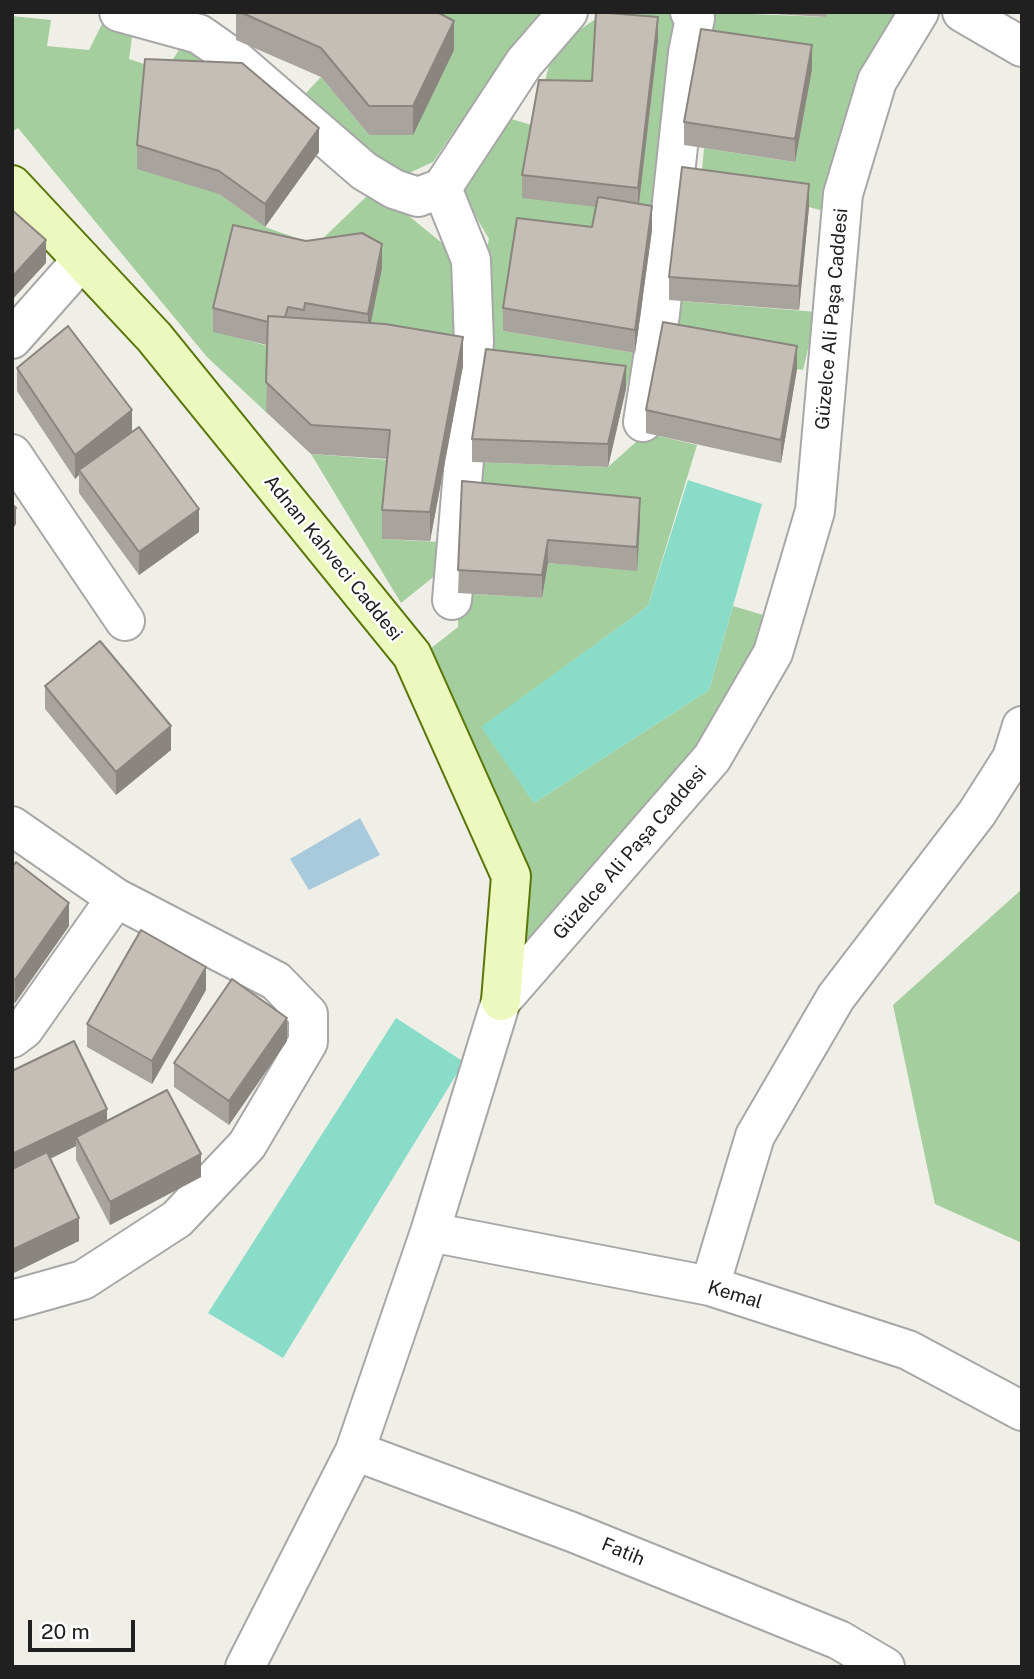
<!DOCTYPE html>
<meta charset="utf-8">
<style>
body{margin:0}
#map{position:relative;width:1034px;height:1679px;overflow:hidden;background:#f0efe7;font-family:"Public Sans",sans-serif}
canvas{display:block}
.frame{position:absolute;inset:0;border:14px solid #202020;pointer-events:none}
.scale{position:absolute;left:28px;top:1620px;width:107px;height:32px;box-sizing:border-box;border:4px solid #202020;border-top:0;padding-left:9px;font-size:21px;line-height:24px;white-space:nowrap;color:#202020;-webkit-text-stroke:5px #fff;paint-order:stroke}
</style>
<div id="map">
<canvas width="1034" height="1679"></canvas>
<div class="frame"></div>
<div class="scale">20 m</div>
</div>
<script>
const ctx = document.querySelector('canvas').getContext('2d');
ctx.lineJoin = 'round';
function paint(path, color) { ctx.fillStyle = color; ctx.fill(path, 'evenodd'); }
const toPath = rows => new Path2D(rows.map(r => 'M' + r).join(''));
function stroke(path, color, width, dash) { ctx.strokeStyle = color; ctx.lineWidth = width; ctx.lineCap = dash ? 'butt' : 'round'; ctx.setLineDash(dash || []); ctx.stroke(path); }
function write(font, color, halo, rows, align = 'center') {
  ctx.font = font + ' "Public Sans",sans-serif'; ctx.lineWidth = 5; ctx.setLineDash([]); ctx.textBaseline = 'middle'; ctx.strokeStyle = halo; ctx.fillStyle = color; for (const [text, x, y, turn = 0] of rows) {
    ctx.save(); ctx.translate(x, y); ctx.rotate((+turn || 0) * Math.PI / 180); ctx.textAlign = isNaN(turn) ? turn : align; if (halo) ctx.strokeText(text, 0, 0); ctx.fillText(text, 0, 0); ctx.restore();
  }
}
const forest = toPath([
 [378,12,552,12,511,49,433,162,394,180,305,94,321,77,369,135],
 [606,12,669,12,679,15,652,213,592,251,503,331,635,353,626,389,213,331,268,346,266,412,207,357,18,128,12,132,12,16,51,20,47,46,89,50,102,24,133,30,129,59,165,71,181,47,242,86,219,194,265,227,316,245,367,196,409,216,442,243,474,305,489,239,454,179,508,118,535,126,592,104,539,103,554,47],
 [704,12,825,17,827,12,899,12,831,213,809,207,700,192,704,148,795,162,701,52],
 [669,300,817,312,803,370,663,345],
 [646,433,697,445,648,606,482,727,534,803,709,690,733,606,773,618,725,713,532,950,517,947,430,649,458,627,458,593,542,598,548,563,636,570,462,504,472,462,608,467],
 [311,454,390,460,382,539,441,542,442,570,401,603],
 [1022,889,1022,1243,935,1204,893,1005]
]);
const pitch = toPath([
 [688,480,762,504,709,690,534,803,481,727,648,606],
 [396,1018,464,1062,283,1358,208,1313]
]);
const water = toPath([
 [360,818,380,855,309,890,290,859]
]);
const minor = toPath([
 [119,12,199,34,236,60,364,171,394,189,418,197,442,188,524,63,568,12],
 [962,12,1022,47],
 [442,188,471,260,474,343,452,600],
 [12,339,82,260],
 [643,422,660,314,688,53,695,18,690,12],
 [12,454,125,621],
 [12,826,116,898,276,981,308,1014,308,1042,247,1145,177,1219,83,1280,12,1300],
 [12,1038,24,1029,116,898],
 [430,1232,710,1286,908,1350,1022,1411],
 [710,1286,755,1136,836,997,977,813,1012,758,1022,726],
 [355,1451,572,1532,839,1640,885,1667],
 [245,1667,355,1451,430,1232,501,1001,712,758,773,653,815,511,843,194,877,81,919,12]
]);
const secondary = toPath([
 [12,185,154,337,412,655,511,876,501,1001]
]);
const wall = toPath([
 [236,12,437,12,454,50,413,135,369,135,321,77,236,40],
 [756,12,827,12,826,17,756,13],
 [658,40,639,204,652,230,635,353,503,331,503,308,592,227,596,207,522,198,522,175,592,81],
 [812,69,795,162,684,145,684,122],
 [137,145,319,152,265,227,219,194,137,169],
 [809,207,799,310,669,300,669,277],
 [382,268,370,323,463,366,430,541,382,539,382,510,387,459,311,454,266,412,267,345,213,332,213,308],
 [17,368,132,432,199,532,139,575,79,493,79,475,75,479,17,391],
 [797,369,781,463,646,433,646,410],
 [626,389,608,467,472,462,472,439],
 [462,481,640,521,637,571,548,563,542,598,458,593],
 [45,686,171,750,116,795,45,709],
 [12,867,69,926,15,1003,12,1001],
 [206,990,152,1084,87,1047,87,1024],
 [287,1041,229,1125,174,1087,174,1063],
 [12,1071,107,1121,201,1177,110,1225,76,1160,76,1146,50,1159,79,1241]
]);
const shadedWall = toPath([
 [658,17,658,40,638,211,638,188],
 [454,21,454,50,413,135,413,106],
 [812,45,812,69,795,162,795,139],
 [319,128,319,152,265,227,265,204],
 [809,184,809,207,799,310,799,286],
 [652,206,652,230,635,353,635,330],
 [46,240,46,263,12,300,12,277],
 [382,244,382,268,368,337,368,314],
 [463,337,463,366,430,541,430,512],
 [797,346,797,369,781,463,781,440],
 [626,366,626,389,608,467,608,444],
 [132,410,132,433,79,470,79,475,75,479,75,455],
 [640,498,640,521,637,571,637,547],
 [16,508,16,524,12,530,12,514],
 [199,509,199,532,139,575,139,552],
 [548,540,548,563,542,598,542,575],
 [171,726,171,750,116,795,116,772],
 [69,903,69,926,15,1003,15,980],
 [206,967,206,990,152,1084,152,1061],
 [287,1018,287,1041,229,1125,229,1101],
 [107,1109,107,1132,76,1137,76,1146,12,1177,12,1154],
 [201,1154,201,1177,110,1225,110,1202],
 [79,1218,79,1241,12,1274,12,1250]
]);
const building = toPath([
 [240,12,437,12,454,21,413,106,369,106,321,48,240,12],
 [596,12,658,17,638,188,522,175,539,80,592,81,596,12],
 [701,29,812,45,795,139,684,122,701,29],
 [145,59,242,63,319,128,265,204,219,171,137,145,145,59],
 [682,167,809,184,799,286,669,277,682,167],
 [598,197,652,206,635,330,503,308,517,218,592,227,598,197],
 [12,210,46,240,12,277,12,210],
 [233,225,306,241,362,233,382,244,368,314,305,303,304,310,288,307,285,317,268,316,268,322,213,308,233,225],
 [268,316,385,324,463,337,430,512,382,510,390,430,311,425,266,382,268,316],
 [663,322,797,346,781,440,646,410,663,322],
 [68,326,132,410,75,455,17,368,68,326],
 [486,349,626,366,608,444,472,439,486,349],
 [139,427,199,509,139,552,79,470,139,427],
 [462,481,640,498,637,547,548,540,542,575,458,570,462,481],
 [12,504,16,508,12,514,12,504],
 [100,641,171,726,116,772,45,686,100,641],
 [16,862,69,903,15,980,12,978,12,867,16,862],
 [141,930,206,967,152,1061,87,1024,141,930],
 [232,979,287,1018,229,1101,174,1063,232,979],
 [74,1041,107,1109,12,1154,12,1071,74,1041],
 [167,1090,201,1154,110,1202,76,1137,167,1090],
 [47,1152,79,1218,12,1250,12,1169,47,1152]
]);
const streetNames = [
 ["Güzelce Ali Paşa Caddesi",832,319,-85],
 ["Adnan Kahveci Caddesi",333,558,51],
 ["Güzelce Ali Paşa Caddesi",630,853,-49],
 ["Kemal",735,1295,17],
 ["Fatih",623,1552,22]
];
paint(forest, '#a4ce9d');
paint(pitch, '#88dcc8');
paint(water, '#a9c9dc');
stroke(minor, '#a7a7a7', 42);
stroke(secondary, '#597608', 42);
stroke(minor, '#fff', 38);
stroke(secondary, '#ecf8bd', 38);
paint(wall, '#a9a39d');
paint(shadedWall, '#8a857f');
paint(building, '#c5beb6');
stroke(building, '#8a857f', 2);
write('19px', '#202020', '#fff', streetNames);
</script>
